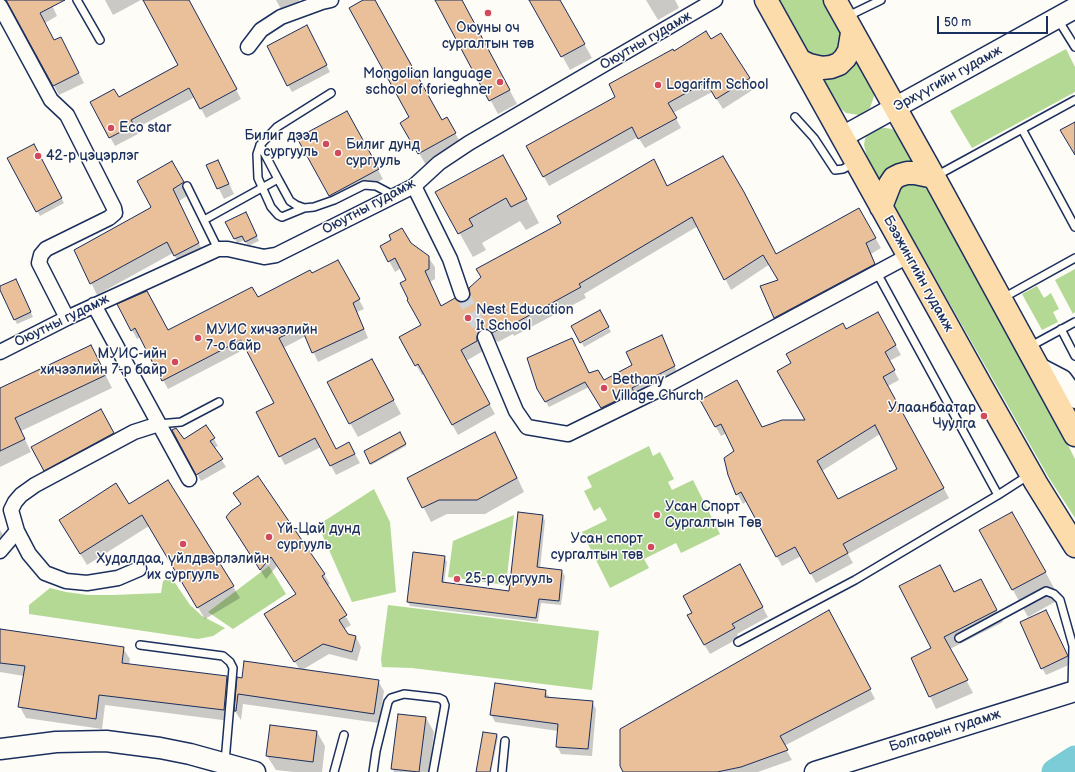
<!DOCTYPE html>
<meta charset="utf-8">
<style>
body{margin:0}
#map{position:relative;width:1075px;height:772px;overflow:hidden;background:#fdfcf7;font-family:"Balsamiq Sans",sans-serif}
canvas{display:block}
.scale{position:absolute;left:937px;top:16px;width:111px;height:18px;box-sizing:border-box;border:2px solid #1b2f5e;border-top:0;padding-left:5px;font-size:12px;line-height:14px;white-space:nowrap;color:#1b2f5e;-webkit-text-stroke:3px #fdfcf7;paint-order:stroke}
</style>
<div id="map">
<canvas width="1075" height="772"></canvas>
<div class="scale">50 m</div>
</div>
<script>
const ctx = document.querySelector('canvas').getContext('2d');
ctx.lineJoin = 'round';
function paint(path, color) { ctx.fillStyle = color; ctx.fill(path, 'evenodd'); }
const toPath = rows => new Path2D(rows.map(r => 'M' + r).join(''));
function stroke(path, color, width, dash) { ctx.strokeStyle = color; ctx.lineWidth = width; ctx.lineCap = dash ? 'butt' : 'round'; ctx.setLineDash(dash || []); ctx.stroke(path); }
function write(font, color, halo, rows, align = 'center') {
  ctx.font = font + ' "Balsamiq Sans",sans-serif'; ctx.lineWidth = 3; ctx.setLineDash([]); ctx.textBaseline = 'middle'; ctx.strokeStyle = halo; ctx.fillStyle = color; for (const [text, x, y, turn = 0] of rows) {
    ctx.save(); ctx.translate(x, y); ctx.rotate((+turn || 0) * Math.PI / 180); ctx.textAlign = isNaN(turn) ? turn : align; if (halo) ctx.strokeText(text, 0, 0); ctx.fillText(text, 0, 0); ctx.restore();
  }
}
const green = toPath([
 [779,0,824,0,844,35,836,62,809,54],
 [1066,49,1075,67,1075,92,972,148,950,111],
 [854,53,873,90,874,96,870,108,859,115,846,113,841,109,820,73],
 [879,127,892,129,897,132,918,170,883,188,867,157,864,145,865,139,868,133],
 [901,180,927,187,1050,409,1075,459,1075,518,1049,478,892,202],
 [1075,269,1075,312,1073,314,1055,280],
 [1037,286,1044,298,1051,293,1059,309,1053,312,1058,322,1042,330,1022,294],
 [649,446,653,456,660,452,674,479,668,482,672,490,693,480,720,534,681,553,676,543,644,559,649,568,610,588,582,532,607,520,600,507,594,511,584,491,592,487,587,477],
 [374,489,390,522,396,592,352,602,318,525],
 [514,515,506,585,448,577,453,541],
 [269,566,286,594,233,629,208,612],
 [171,577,190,605,202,616,225,628,213,636,198,639,29,614,29,605,50,588,66,592,88,595,113,595,161,593,163,581],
 [388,605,599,631,592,690,412,668,382,667,381,659]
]);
const shadow = toPath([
 [7,0,52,0,52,5,57,16,45,23,54,41,61,38,84,83,59,95],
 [105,0,141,0,113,15],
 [144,0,188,0,241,99,206,118,195,97,135,129,138,134,115,146,110,137,118,98,179,66],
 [276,0,299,0,307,15,288,22],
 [365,0,374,0,442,121,447,119,463,147,427,167,402,123,411,118],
 [436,0,461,0,517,104,498,114],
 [531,0,560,0,592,58,570,70],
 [646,0,675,0,679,8,658,20],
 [310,34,330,72,292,92,288,85],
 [711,41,749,79,754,89,723,109,712,92,673,113,681,128,645,148,638,137,549,186,527,146,617,97,674,52],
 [352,122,383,179,335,205,299,139],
 [33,145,64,203,40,216,9,158],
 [218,161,234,194,224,199,207,165],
 [172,163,190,194,179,201,204,254,181,267,173,253,97,295,76,251,150,209],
 [516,180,539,223,526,230,520,221,482,243,486,250,473,257,437,193],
 [668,187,776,255,859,209,881,248,871,254,880,275,781,327,761,287,779,281,770,264,731,290,698,226,584,294,586,298,514,336,513,334,498,342,492,338,482,347,483,351,466,361,495,414,458,435,424,374,422,375,400,338,422,325,407,281,401,268,395,272,381,246,410,244,428,257,435,267,435,279,430,282,441,307,465,303],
 [248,218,259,241,248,246,245,240,237,243,227,223],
 [343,270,364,309,357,312,368,338,318,362,306,336,283,348,336,450,349,443,360,463,336,475,321,447,285,465,280,456,275,404,247,348,168,389,140,337,137,339,118,305,168,331,258,298,312,275],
 [18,285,33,317,17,324,0,288],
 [878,313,901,355,889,361,899,380,888,386,949,498,848,554,853,563,816,583,801,556,782,566,747,501,743,504,733,486,735,451,727,433,721,436,701,401,762,428,806,421,846,330],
 [880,434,898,469,838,501,822,471],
 [609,328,611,332,584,347,582,343],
 [664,341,677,372,634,394,636,398,605,413,589,387,549,407,538,388,589,374,604,382,633,366],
 [91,346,112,388,21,431,31,452,0,467,0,389],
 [380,374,401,414,358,437,350,423],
 [105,418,117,441,49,477,32,447],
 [206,426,218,446,214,448,226,467,201,481,173,430,183,440],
 [400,433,406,446,371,465,370,463],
 [495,434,503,447,524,492,485,514,447,514,431,522,409,479],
 [168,481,240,598,205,619,149,526,87,565,67,532,129,506],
 [543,516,545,521,540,569,562,571,565,576,561,605,541,603,538,622,410,606,408,602,444,557,447,562,444,583,510,592],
 [232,527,324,574,330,584,327,586,351,625,344,629,347,635,356,637,361,647,357,661,329,654,302,670,378,681,384,691,379,723,243,704,241,720,235,711,238,678,243,679,300,670,271,624,297,595,277,566,266,579],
 [0,530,3,535,0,546],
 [980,531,1028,540,1060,599,1028,617],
 [940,566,955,593,987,592,1003,622,950,649,973,693,936,709,912,658,932,648],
 [745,575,768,617,737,634,739,638,710,654,704,644,693,613],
 [1046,611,1071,664,1046,675,1042,668],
 [834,621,875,699,784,746,792,760,758,772,624,772],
 [0,630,123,648,130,659,129,665,227,677,233,688,230,721,105,705,102,729,26,718,20,707,24,676,0,672],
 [545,691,550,698,592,702,596,709,592,756,561,754,557,746,558,731,495,722,491,714],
 [426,718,434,732,429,772,394,772,392,768],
 [271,726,317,732,325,746,322,772,294,772,276,770,267,756],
 [484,733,497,735,498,737,491,772,477,772]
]);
const river = toPath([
 [1055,772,1075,759]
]);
const building = toPath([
 [6,0,65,0,40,13,54,40,61,37,79,73,53,86,6,0],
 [143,0,189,0,237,89,200,109,189,88,131,120,134,125,109,138,90,102,114,89,119,97,178,65,143,0],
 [363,0,375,0,442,120,447,117,456,133,418,154,400,123,409,117,349,8,363,0],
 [435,0,462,0,510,90,489,101,435,0],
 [529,0,560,0,585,44,561,57,529,0],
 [307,25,327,65,287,86,267,46,307,25],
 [706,31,711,39,721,33,750,78,716,99,706,82,668,103,677,118,638,139,632,127,543,177,526,146,615,97,609,84,673,49,674,51,706,31],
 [347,111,379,169,329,196,297,138,347,111],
 [1075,122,1075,155,1060,130,1075,122],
 [34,144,62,198,36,212,7,158,34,144],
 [503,155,527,199,511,207,506,198,469,219,473,226,458,234,435,192,503,155],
 [723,156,744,192,776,254,859,208,876,238,866,243,875,264,774,318,760,286,778,280,763,255,724,280,692,217,579,284,581,287,508,327,506,325,492,333,486,329,479,332,477,336,477,341,461,350,490,404,452,425,418,364,415,366,399,337,421,325,407,300,408,299,400,283,406,280,395,258,388,262,380,246,391,240,389,235,402,228,411,243,429,256,429,269,425,271,441,306,455,298,460,302,464,302,468,300,470,296,469,288,481,277,476,269,561,223,557,216,654,159,667,186,723,156],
 [218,160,229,184,217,189,206,165,218,160],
 [172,161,184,182,173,189,199,243,174,256,167,242,90,284,74,250,150,208,151,207,137,181,172,161],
 [246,212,257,236,245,242,242,236,234,239,225,222,246,212],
 [338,260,360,299,353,303,364,329,312,353,301,327,279,338,336,449,349,442,355,454,330,466,315,438,279,457,256,412,274,403,241,340,162,381,135,328,131,331,117,304,147,291,168,330,252,287,258,297,310,270,312,273,338,260],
 [16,279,31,312,14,320,0,290,0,286,16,279],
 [600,310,609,327,580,343,571,326,600,310],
 [878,312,896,345,885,352,895,370,883,377,944,488,843,544,848,553,810,574,795,547,776,557,741,492,736,495,728,475,724,458,734,451,721,424,715,427,700,400,737,380,762,427,782,420,805,420,777,371,791,363,786,354,843,323,846,329,878,312],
 [875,425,897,469,838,499,817,461,875,425],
 [662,335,675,366,632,388,634,392,601,408,585,382,545,402,537,389,527,358,572,338,589,373,598,370,604,380,632,365,626,352,662,335],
 [91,345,106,375,15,418,25,439,0,451,0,388,91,345],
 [372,359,394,400,349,424,327,382,372,359],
 [101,409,114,433,44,471,31,447,101,409],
 [206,425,215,438,210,441,223,459,196,475,172,430,176,428,184,439,206,425],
 [400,432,406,444,370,464,364,451,400,432],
 [495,432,517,478,477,500,439,500,422,508,407,478,495,432],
 [258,476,325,574,322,576,347,615,339,620,348,634,356,636,352,652,323,644,294,662,264,614,296,594,271,557,260,570,226,517,231,511,241,504,233,493,258,476],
 [168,480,234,586,197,608,142,515,80,554,59,520,116,483,129,504,168,480],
 [518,512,543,515,537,567,562,570,559,601,539,599,536,618,407,602,413,552,445,556,442,582,509,591,518,512],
 [1012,512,1046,572,1012,590,979,530,1012,512],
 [740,564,763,607,732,624,735,628,704,645,687,615,692,613,683,596,740,564],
 [940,565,954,592,981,579,997,610,944,637,968,680,929,697,911,658,931,648,899,586,940,565],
 [829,610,871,689,780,736,788,750,741,767,717,772,623,772,620,766,620,729,829,610],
 [1046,610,1068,656,1041,669,1020,622,1046,610],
 [0,629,124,647,122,663,227,676,224,710,99,695,96,719,18,707,25,666,0,663,0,629],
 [244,661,379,680,374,714,238,694,236,711,234,711,237,677,242,678,244,661],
 [495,683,546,690,545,697,593,701,588,749,556,747,558,724,490,715,495,683],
 [398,714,426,717,419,772,391,769,398,714],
 [270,725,317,731,313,762,266,756,270,725],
 [483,732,497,734,490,772,476,772,483,732]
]);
const streetTunnel = toPath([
 [462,294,485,337]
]);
const lane = toPath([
 [77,0,100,40],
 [846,17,881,0],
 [1057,18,1075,47],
 [795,117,814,138,835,170,843,169,854,163],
 [1022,129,1075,227],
 [260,145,257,154,258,178,271,207,278,215,282,217,304,208],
 [936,176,1075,100],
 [278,179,290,201,296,205,304,208,314,207,334,200,364,185,376,186,395,196],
 [187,186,218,249],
 [204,220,278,179,260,145,277,127,331,93],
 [877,273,998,495],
 [1003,298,1075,258],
 [1061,329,1075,356],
 [1029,347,1075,322],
 [159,424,181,422,219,402],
 [959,638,1046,591,1054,594,1060,600,1073,646,1072,690],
 [738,642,855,580,998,495,1029,475],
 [140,645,223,656,230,662,233,668,225,762],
 [334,772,344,735],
 [373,772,376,751,388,702,391,698,404,694,439,698,443,700,445,705,433,772],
 [502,772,505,741]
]);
const street = toPath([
 [0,6,51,100,67,115,114,208,115,213,109,218,46,249,41,255,39,263,67,318],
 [248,47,261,30,281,17,322,2,331,0],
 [414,186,450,259,462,294],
 [94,305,189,479],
 [485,337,516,411,527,427,568,434,656,391,908,256],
 [0,352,67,318,218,249,228,249,264,257,276,255,414,186,439,163,469,143,715,0],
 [0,551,17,531],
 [139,569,118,578,87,583,66,581,45,573,29,554,17,531,11,510,15,502,21,495,35,485,134,432,159,424]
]);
const secondary = toPath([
 [842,137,1075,8],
 [1039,368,1062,380,1075,398],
 [0,749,56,742,106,741,160,748,190,754,255,772],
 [815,772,1075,691]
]);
const primary = toPath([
 [766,0,980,384,1036,483,1075,546],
 [835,0,934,177,1075,435],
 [801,61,809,65,822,68,831,67,839,64,845,58,849,51,852,33],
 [881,207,890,184,894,178,900,175,907,173,915,173,934,177]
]);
const markers = [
 [488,13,4,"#d1495b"],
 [500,82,4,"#d1495b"],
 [658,85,4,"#d1495b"],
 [111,128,4,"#d1495b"],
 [326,144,4,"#d1495b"],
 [338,153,4,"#d1495b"],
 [38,156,4,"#d1495b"],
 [468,318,4,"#d1495b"],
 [198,338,4,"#d1495b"],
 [175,362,4,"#d1495b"],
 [604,388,4,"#d1495b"],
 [984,416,4,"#d1495b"],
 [657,515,4,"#d1495b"],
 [269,537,4,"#d1495b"],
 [183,544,4,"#d1495b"],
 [651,547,4,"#d1495b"],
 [457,579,4,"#d1495b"]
];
const poiNames = [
 ["Оюуны оч",488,28,"center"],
 ["сургалтын төв",488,44,"center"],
 ["Mongolian language",492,74,"right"],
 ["school of forieghner",492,90,"right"],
 ["Logarifm School",666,85],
 ["Eco star",119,128],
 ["Билиг дээд",318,136,"right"],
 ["сургууль",318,152,"right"],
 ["Билиг дунд",346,145],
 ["сургууль",346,161],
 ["42-р цэцэрлэг",46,156],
 ["Nest Education",476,310],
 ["It School",476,326],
 ["МУИС хичээлийн",206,330],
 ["7-о байр",206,346],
 ["МУИС-ийн",167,354,"right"],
 ["хичээлийн 7-р байр",167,370,"right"],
 ["Bethany",612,380],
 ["Village Church",612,396],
 ["Улаанбаатар",976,408,"right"],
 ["Чуулга",976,424,"right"],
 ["Усан Спорт",665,507],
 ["Сургалтын Төв",665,523],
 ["Үй-Цай дунд",277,529],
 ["сургууль",277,545],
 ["Усан спорт",643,539,"right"],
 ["сургалтын төв",643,555,"right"],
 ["Худалдаа, үйлдвэрлэлийн",183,559,"center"],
 ["их сургууль",183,575,"center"],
 ["25-р сургууль",465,579]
];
const streetNames = [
 ["Оюутны гудамж",646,41,-30],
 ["Эрхүүгийн гудамж",948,79,-29],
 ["Оюутны гудамж",369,207,-28],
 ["Бээжингийн гудамж",918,274,61],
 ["Оюутны гудамж",62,321,-26],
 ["Болгарын гудамж",945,731,-17]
];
paint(green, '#b3d994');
paint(shadow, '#0003');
stroke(river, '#7cccd7', 27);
paint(building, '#e9c099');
stroke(building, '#1b2f5e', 1);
stroke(streetTunnel, '#d0d3d8', 14, [14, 7]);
stroke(lane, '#1b2f5e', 10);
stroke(street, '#1b2f5e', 17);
stroke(secondary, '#1b2f5e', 23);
stroke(primary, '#1b2f5e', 25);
stroke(lane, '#fdfcf7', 7);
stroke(street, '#fdfcf7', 14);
stroke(secondary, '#fdfcf7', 20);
stroke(primary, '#fddcac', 22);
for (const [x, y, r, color] of markers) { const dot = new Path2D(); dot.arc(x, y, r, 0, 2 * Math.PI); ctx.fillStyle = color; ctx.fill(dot); stroke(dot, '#fdfcf7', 1.5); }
write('14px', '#1b2f5e', '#fdfcf7', poiNames, 'left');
write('14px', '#1b2f5e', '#fdfcf7', streetNames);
</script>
